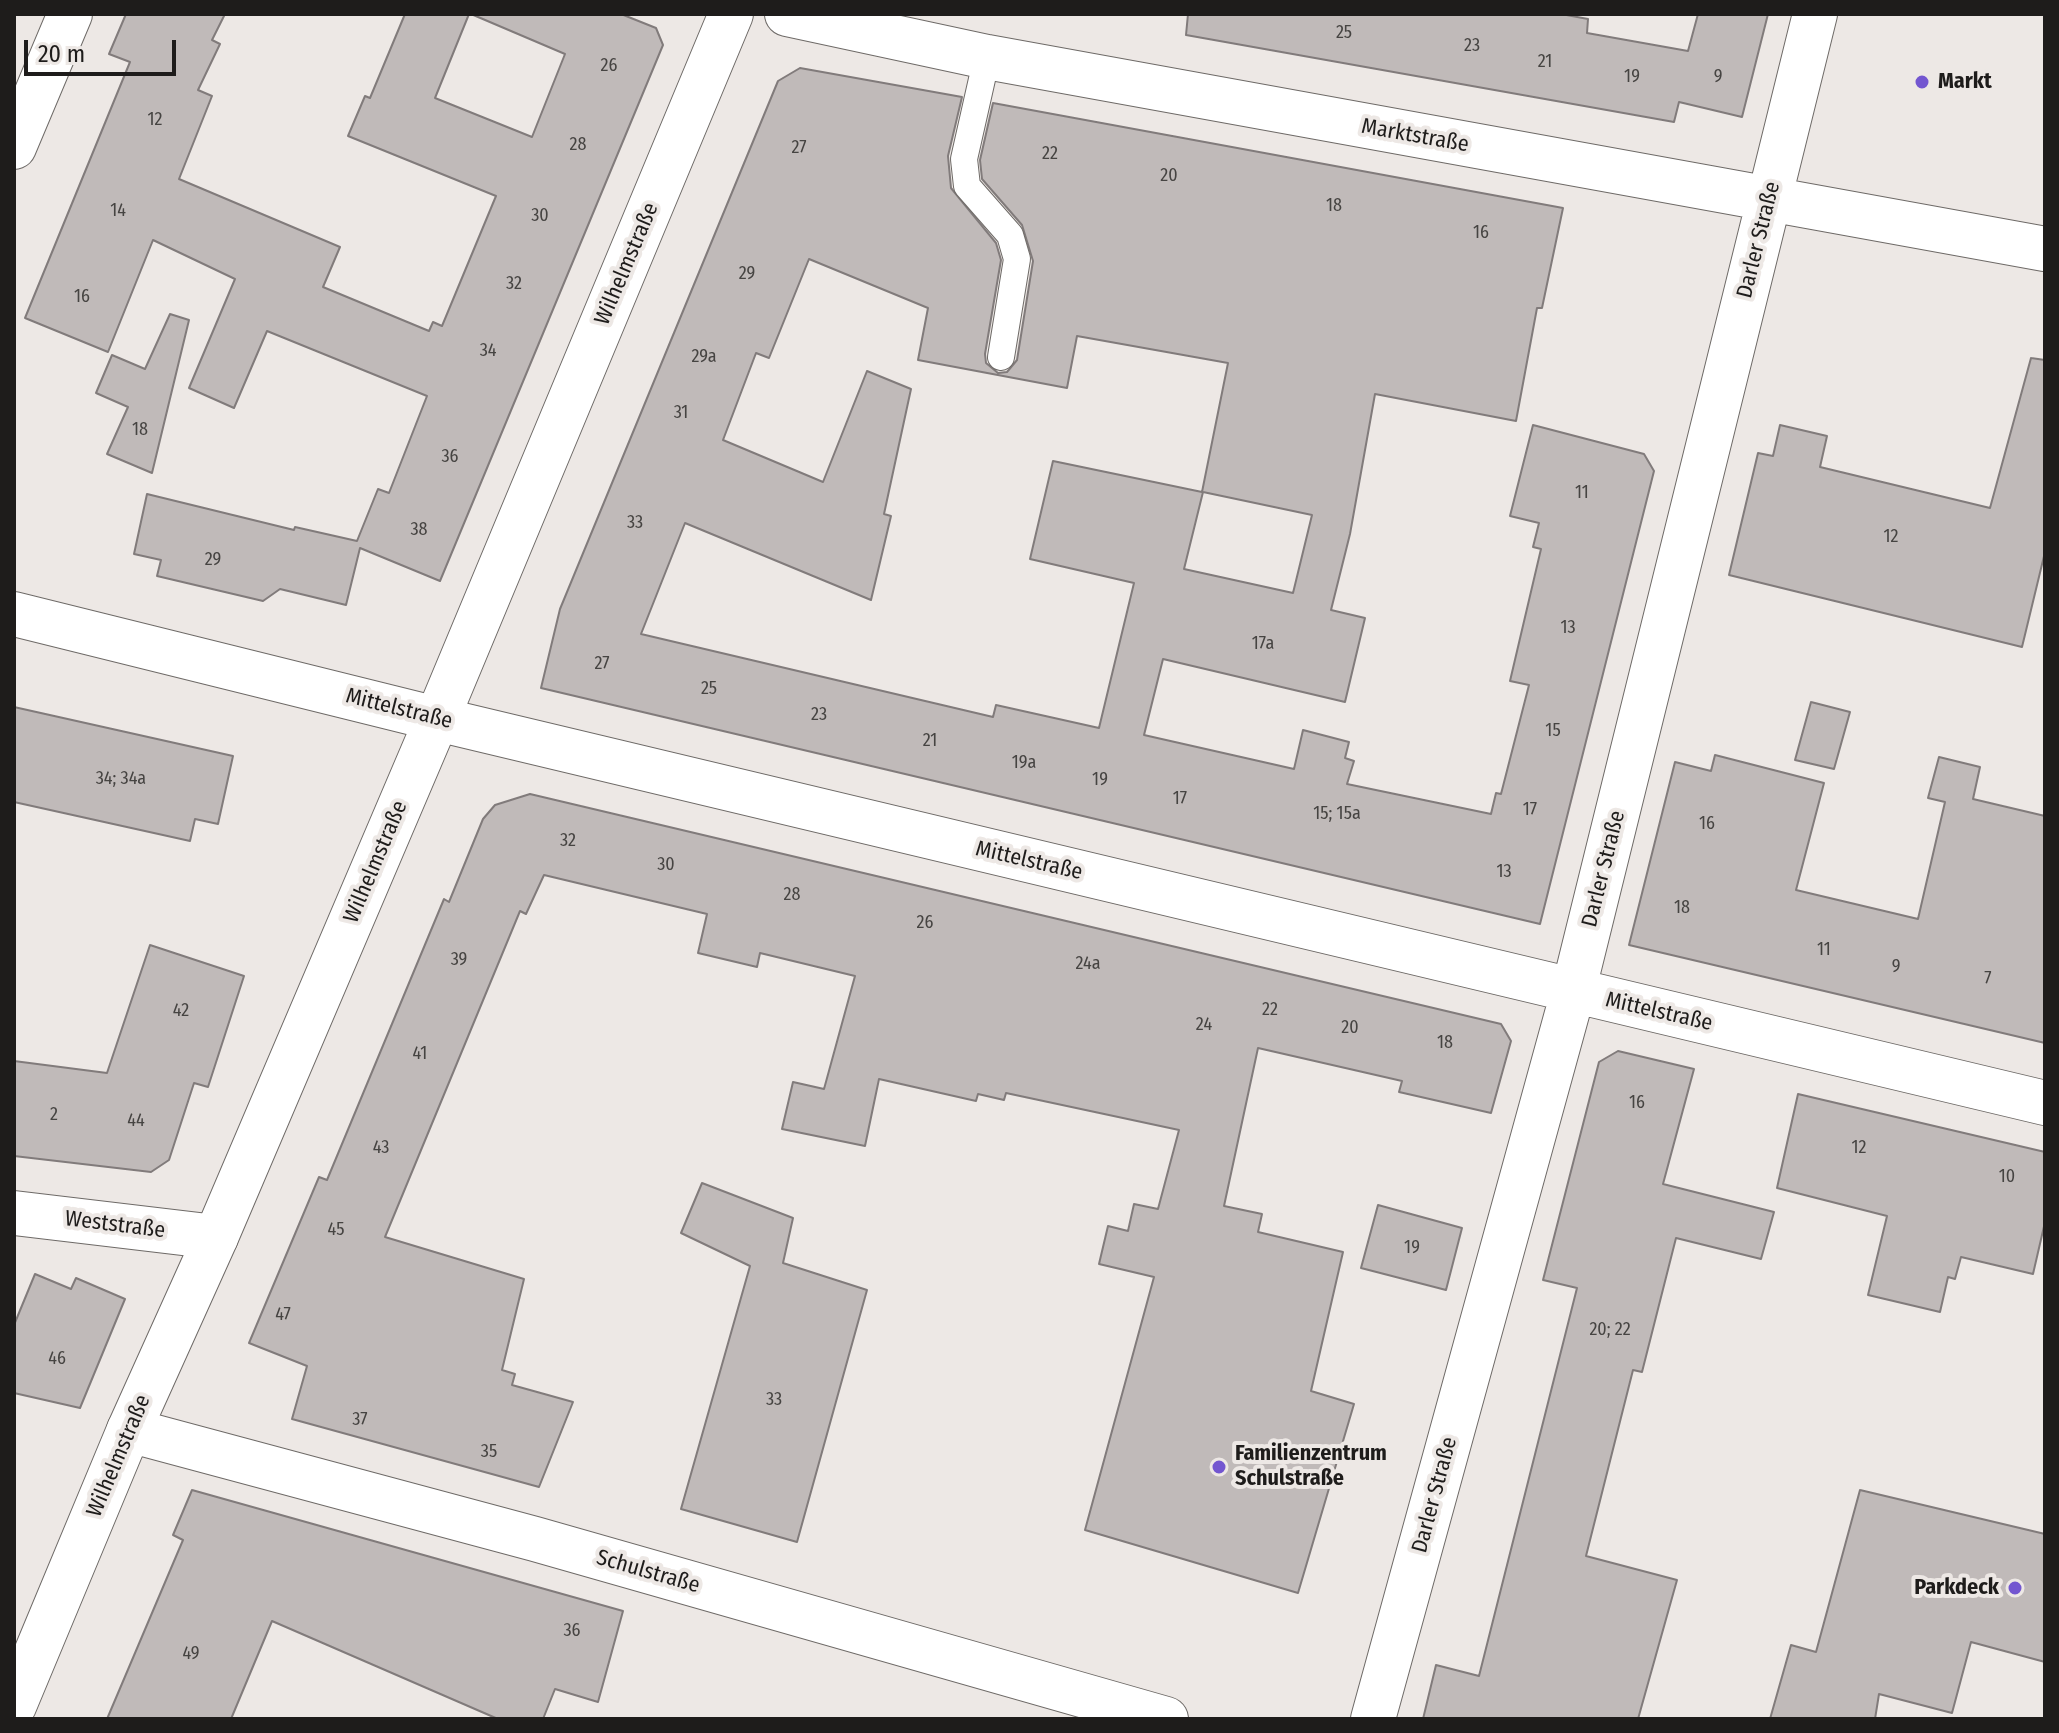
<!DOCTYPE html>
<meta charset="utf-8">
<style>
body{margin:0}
#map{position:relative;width:2059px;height:1733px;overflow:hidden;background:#ede8e5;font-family:"Fira Sans Condensed",sans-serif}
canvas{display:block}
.frame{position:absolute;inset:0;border:16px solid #1e1c1b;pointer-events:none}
.scale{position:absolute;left:24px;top:40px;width:152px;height:36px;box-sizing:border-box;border:4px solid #1e1c1b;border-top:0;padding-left:10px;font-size:24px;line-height:28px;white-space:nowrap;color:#1e1c1b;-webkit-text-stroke:6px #ede8e5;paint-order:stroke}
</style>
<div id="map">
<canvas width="2059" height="1733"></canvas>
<div class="frame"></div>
<div class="scale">20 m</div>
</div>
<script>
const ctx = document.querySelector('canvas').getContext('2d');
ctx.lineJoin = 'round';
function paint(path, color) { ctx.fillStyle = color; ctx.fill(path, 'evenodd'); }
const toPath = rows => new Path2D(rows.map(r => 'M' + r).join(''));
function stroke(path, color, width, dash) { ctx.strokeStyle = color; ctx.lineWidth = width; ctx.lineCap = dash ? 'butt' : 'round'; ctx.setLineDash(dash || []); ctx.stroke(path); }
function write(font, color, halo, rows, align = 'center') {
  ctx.font = font + ' "Fira Sans Condensed",sans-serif'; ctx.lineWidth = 8; ctx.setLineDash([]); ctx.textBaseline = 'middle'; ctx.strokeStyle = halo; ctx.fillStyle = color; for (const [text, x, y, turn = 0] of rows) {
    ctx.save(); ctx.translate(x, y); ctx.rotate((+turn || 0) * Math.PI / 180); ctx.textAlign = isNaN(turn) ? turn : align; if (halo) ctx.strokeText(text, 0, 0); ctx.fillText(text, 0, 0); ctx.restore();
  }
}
const building = toPath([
 [126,14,225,14,212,40,220,44,198,90,212,96,179,179,340,247,323,287,429,331,433,322,442,326,496,196,348,136,365,96,370,98,405,14,469,14,435,98,532,137,565,54,471,14,621,14,656,28,663,45,440,581,360,548,346,605,280,589,263,601,157,576,161,560,134,554,147,494,294,530,295,527,357,541,378,489,389,493,427,396,267,331,234,408,189,388,235,279,153,240,108,352,25,318,130,62,109,54,126,14],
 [1188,14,1561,14,1588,19,1587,33,1688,51,1698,14,1768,14,1742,117,1679,102,1674,122,1186,35,1188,14],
 [800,68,962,97,948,156,951,188,996,243,1001,260,985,354,986,363,998,373,1007,372,1017,360,1033,261,1022,225,982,179,980,160,993,103,1563,208,1542,308,1537,308,1516,421,1375,394,1350,534,1331,610,1365,618,1345,702,1163,659,1144,735,1294,769,1303,730,1349,742,1345,758,1354,761,1347,784,1491,814,1496,793,1501,794,1529,685,1510,681,1541,549,1533,547,1539,523,1510,516,1533,425,1644,454,1654,471,1540,924,541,688,560,609,778,81,800,68],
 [809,259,928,308,918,360,1067,388,1077,336,1228,363,1202,492,1053,461,1030,559,1134,583,1099,728,996,705,993,717,641,634,685,523,871,600,891,516,884,514,911,389,867,371,823,482,723,440,756,353,769,358,809,259],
 [1203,492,1312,515,1293,593,1184,569,1203,492],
 [170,314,189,320,152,473,107,454,128,407,96,393,112,355,145,369,170,314],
 [2031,358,2045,360,2045,552,2022,647,1729,575,1758,453,1773,456,1780,425,1827,436,1820,467,1990,508,2031,358],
 [1811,702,1850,712,1834,769,1795,760,1811,702],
 [14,707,233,756,218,824,195,819,190,841,14,802,14,707],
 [1715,755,1824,783,1796,890,1918,919,1945,802,1928,798,1939,757,1980,767,1973,799,2045,816,2045,1043,1629,945,1675,762,1711,771,1715,755],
 [530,794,1501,1024,1511,1041,1491,1113,1399,1092,1402,1081,1258,1048,1224,1206,1262,1214,1258,1232,1343,1252,1311,1391,1354,1404,1298,1593,1085,1530,1154,1277,1099,1264,1108,1226,1128,1231,1134,1204,1158,1209,1179,1130,1006,1093,1004,1100,978,1094,976,1101,879,1079,865,1146,782,1129,793,1082,824,1089,855,976,760,953,757,967,698,953,707,914,544,875,526,914,520,911,385,1237,524,1279,502,1370,515,1374,512,1385,573,1402,539,1487,292,1419,307,1366,249,1343,319,1177,327,1180,444,899,449,902,483,819,495,805,530,794],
 [150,945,244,976,208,1087,194,1083,169,1160,151,1172,14,1156,14,1061,107,1073,150,945],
 [1618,1051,1694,1069,1663,1184,1774,1212,1761,1259,1676,1238,1642,1372,1633,1370,1586,1556,1677,1580,1638,1719,1423,1719,1436,1665,1479,1676,1577,1288,1543,1280,1599,1062,1618,1051],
 [1798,1094,2045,1152,2045,1222,2033,1274,1961,1257,1955,1279,1948,1277,1940,1312,1868,1295,1887,1216,1777,1188,1798,1094],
 [702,1183,793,1218,783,1263,867,1290,797,1542,681,1509,750,1266,681,1233,702,1183],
 [1378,1205,1462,1228,1446,1290,1361,1268,1378,1205],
 [35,1274,71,1289,76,1278,125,1299,80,1408,14,1393,14,1325,35,1274],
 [192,1490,623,1611,598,1702,555,1689,543,1719,498,1719,272,1621,231,1719,107,1719,183,1540,173,1535,192,1490],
 [1860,1490,2045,1534,2045,1662,1971,1642,1952,1713,1879,1694,1875,1719,1770,1719,1791,1645,1816,1652,1860,1490]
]);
const service = toPath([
 [987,57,964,159,967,186,1010,235,1017,259,1001,357]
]);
const minor = toPath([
 [787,14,987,57,2045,249],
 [14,147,70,14],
 [14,614,437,719,2045,1103],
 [14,1213,216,1237],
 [129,1430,535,1539,1166,1719],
 [1373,1719,1573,992,1815,14]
]);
const tertiary = toPath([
 [14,1706,129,1430,216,1237,437,719,731,14]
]);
const markers = [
 [1922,82,8,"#7356d0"],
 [1219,1467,8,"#7356d0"],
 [2015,1588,8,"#7356d0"]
];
const numberNames = [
 ["25",1344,33],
 ["23",1472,46],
 ["21",1545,62],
 ["26",609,66],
 ["19",1632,77],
 ["9",1718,77],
 ["12",155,120],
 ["28",578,145],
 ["27",799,148],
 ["22",1050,154],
 ["20",1169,176],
 ["18",1334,206],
 ["14",118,211],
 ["30",540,216],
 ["16",1481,233],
 ["29",747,274],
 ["32",514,284],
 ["16",82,297],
 ["34",488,351],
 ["29a",704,357],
 ["31",681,413],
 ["18",140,430],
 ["36",450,457],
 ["11",1582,493],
 ["33",635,523],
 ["38",419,530],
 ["12",1891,537],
 ["29",213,560],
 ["13",1568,628],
 ["17a",1263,644],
 ["27",602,664],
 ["25",709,689],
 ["23",819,715],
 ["15",1553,731],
 ["21",930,741],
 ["19a",1024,763],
 ["34; 34a",121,779],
 ["19",1100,780],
 ["17",1180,799],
 ["17",1530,810],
 ["15; 15a",1337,814],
 ["16",1707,824],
 ["32",568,841],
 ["30",666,865],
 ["13",1504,872],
 ["28",792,895],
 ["18",1682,908],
 ["26",925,923],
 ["11",1824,950],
 ["39",459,960],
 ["24a",1088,964],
 ["9",1896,967],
 ["7",1988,979],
 ["22",1270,1010],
 ["42",181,1011],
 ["24",1204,1025],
 ["20",1350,1028],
 ["18",1445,1043],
 ["41",420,1054],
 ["16",1637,1103],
 ["2",54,1115],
 ["44",136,1121],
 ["43",381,1148],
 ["12",1859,1148],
 ["10",2007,1177],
 ["45",336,1230],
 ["19",1412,1248],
 ["47",283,1315],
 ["20; 22",1610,1330],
 ["46",57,1359],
 ["33",774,1400],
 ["37",360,1420],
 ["35",489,1452],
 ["36",572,1631],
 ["49",191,1654]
];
const poiNames = [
 ["Markt",1938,82],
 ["Familienzentrum",1235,1454],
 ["Schulstraße",1235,1479],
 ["Parkdeck",1999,1588,"right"]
];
const streetNames = [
 ["Marktstraße",1415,136,10],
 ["Darler Straße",1759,240,-76],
 ["Wilhelmstraße",627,264,-67],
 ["Mittelstraße",399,709,14],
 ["Mittelstraße",1029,861,13],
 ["Wilhelmstraße",376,862,-67],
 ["Darler Straße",1604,869,-76],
 ["Mittelstraße",1659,1012,13],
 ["Weststraße",115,1225,7],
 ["Wilhelmstraße",119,1456,-67],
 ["Darler Straße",1435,1495,-75],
 ["Schulstraße",648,1572,16]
];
paint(building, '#c0bab9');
stroke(building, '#817b7b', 2);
stroke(service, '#6e6a67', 28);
stroke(minor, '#6e6a67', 46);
stroke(tertiary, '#6e6a67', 46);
stroke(service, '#fff', 26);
stroke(minor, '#fff', 44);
stroke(tertiary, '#fff', 44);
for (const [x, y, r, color] of markers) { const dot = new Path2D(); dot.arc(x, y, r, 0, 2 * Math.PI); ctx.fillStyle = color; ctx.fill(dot); stroke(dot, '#ede8e5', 3); }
write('18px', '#464442', null, numberNames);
write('bold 22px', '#1e1c1b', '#ede8e5', poiNames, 'left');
write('22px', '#1e1c1b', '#ede8e5', streetNames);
</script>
